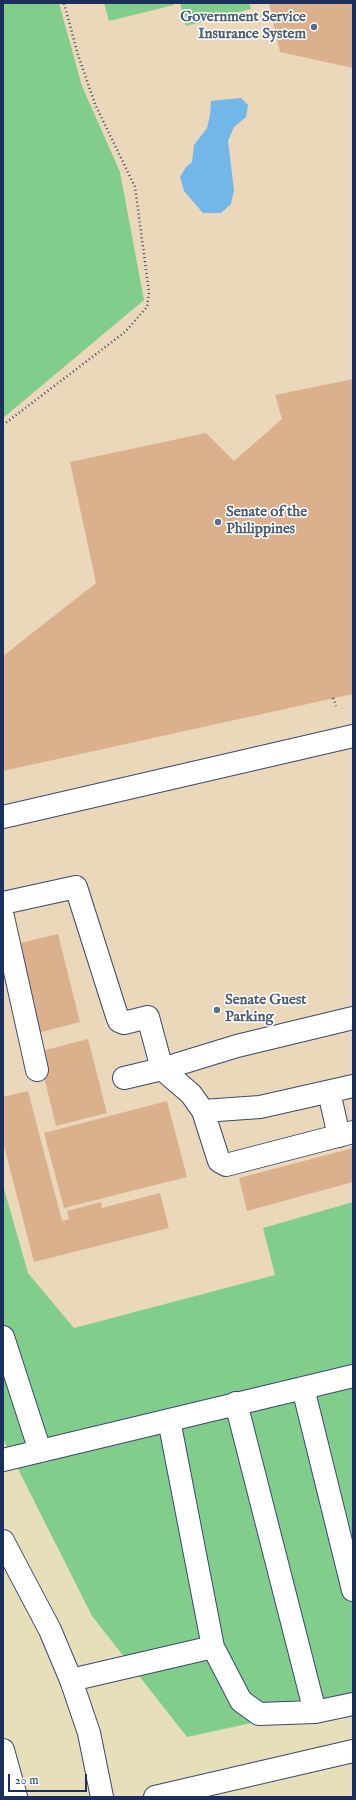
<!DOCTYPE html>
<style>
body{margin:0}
#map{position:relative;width:356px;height:1800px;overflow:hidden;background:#e7dfb9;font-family:"IM FELL English",serif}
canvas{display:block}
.frame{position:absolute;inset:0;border:4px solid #1b2f5e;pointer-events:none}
.scale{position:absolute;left:8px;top:1774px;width:79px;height:18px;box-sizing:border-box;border:2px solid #1b2f5e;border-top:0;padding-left:5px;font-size:12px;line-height:14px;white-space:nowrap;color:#1b2f5e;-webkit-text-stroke:3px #fff;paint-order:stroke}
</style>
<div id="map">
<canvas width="356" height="1800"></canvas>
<div class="frame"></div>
<div class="scale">20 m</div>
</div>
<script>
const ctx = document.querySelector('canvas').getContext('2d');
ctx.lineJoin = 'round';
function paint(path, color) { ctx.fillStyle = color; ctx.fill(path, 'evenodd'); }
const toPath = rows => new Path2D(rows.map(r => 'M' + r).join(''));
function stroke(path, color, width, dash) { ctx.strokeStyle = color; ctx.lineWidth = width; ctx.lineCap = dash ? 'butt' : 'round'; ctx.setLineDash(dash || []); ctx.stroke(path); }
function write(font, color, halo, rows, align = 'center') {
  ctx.font = font + ' "IM FELL English",serif'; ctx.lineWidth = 3; ctx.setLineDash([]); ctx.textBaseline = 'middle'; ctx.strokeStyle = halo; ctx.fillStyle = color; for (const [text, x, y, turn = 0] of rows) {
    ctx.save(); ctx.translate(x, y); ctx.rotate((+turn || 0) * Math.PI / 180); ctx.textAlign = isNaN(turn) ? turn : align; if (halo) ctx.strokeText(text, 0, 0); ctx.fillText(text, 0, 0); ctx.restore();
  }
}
const built = toPath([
 [3,3,353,3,353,1202,264,1228,275,1275,74,1328,28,1273,3,1185]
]);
const green = toPath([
 [3,3,59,3,82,86,120,172,144,300,3,418],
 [104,3,174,3,174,5,109,21],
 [180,3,249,3,251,9,186,26],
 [3,1185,28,1273,74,1328,275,1275,263,1228,353,1202,353,1701,187,1737,92,1616,3,1439]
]);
const water = toPath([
 [241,98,248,105,246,117,234,127,228,141,234,190,231,204,221,213,203,213,184,191,180,177,186,167,192,162,194,145,207,128,210,115,211,101]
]);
const building = toPath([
 [269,3,353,3,353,68,280,52],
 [353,379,353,694,3,771,3,656,96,583,70,462,206,433,234,461,282,419,275,395],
 [58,934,80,1022,38,1033,16,944],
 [88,1039,107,1113,56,1126,38,1052],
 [28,1091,62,1221,69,1219,67,1211,101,1202,102,1208,160,1193,169,1228,34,1262,3,1142,3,1097],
 [167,1101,187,1177,64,1208,44,1133],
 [353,1148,353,1182,247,1211,239,1178]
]);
const path = toPath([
 [3,425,125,332,147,307,149,292,135,187,95,104,78,55,64,3],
 [333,698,336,706]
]);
const minor = toPath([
 [3,817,353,736],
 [3,903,76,887,117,1016,119,1021,124,1023,148,1017,162,1069,191,1094,203,1111,260,1107,353,1086],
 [3,917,37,1070],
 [124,1078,162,1069,237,1046,353,1018],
 [329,1092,339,1136],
 [203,1111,219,1161,226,1165,353,1132],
 [3,1337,40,1451],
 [303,1388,353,1590],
 [236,1403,315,1712],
 [169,1420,213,1647],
 [3,1460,353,1376],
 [3,1541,50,1630,71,1680,89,1733,102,1797],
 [71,1680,213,1647,241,1701,259,1714,315,1712,353,1704],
 [3,1750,16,1797],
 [155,1797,353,1751]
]);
const markers = [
 [314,27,4,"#5c6f8a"],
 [218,522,4,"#5c6f8a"],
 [217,1010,4,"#5c6f8a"]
];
const serviceNames = [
 ["Government Service",306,18,"right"],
 ["Insurance System",306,35,"right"],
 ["Senate of the",226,513],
 ["Philippines",226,530],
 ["Senate Guest",225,1001],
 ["Parking",225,1018]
];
paint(built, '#ebd8ba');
paint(green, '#81ce8c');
paint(water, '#73b7e9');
paint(building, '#dbb08d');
stroke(minor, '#3a496c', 24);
stroke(path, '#3a496c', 2.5, [1, 3]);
stroke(minor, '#fff', 22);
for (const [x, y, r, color] of markers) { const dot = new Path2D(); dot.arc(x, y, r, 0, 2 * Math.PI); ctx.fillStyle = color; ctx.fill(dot); stroke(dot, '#fff', 1.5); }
write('bold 15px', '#4e5e75', '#fff', serviceNames, 'left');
</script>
